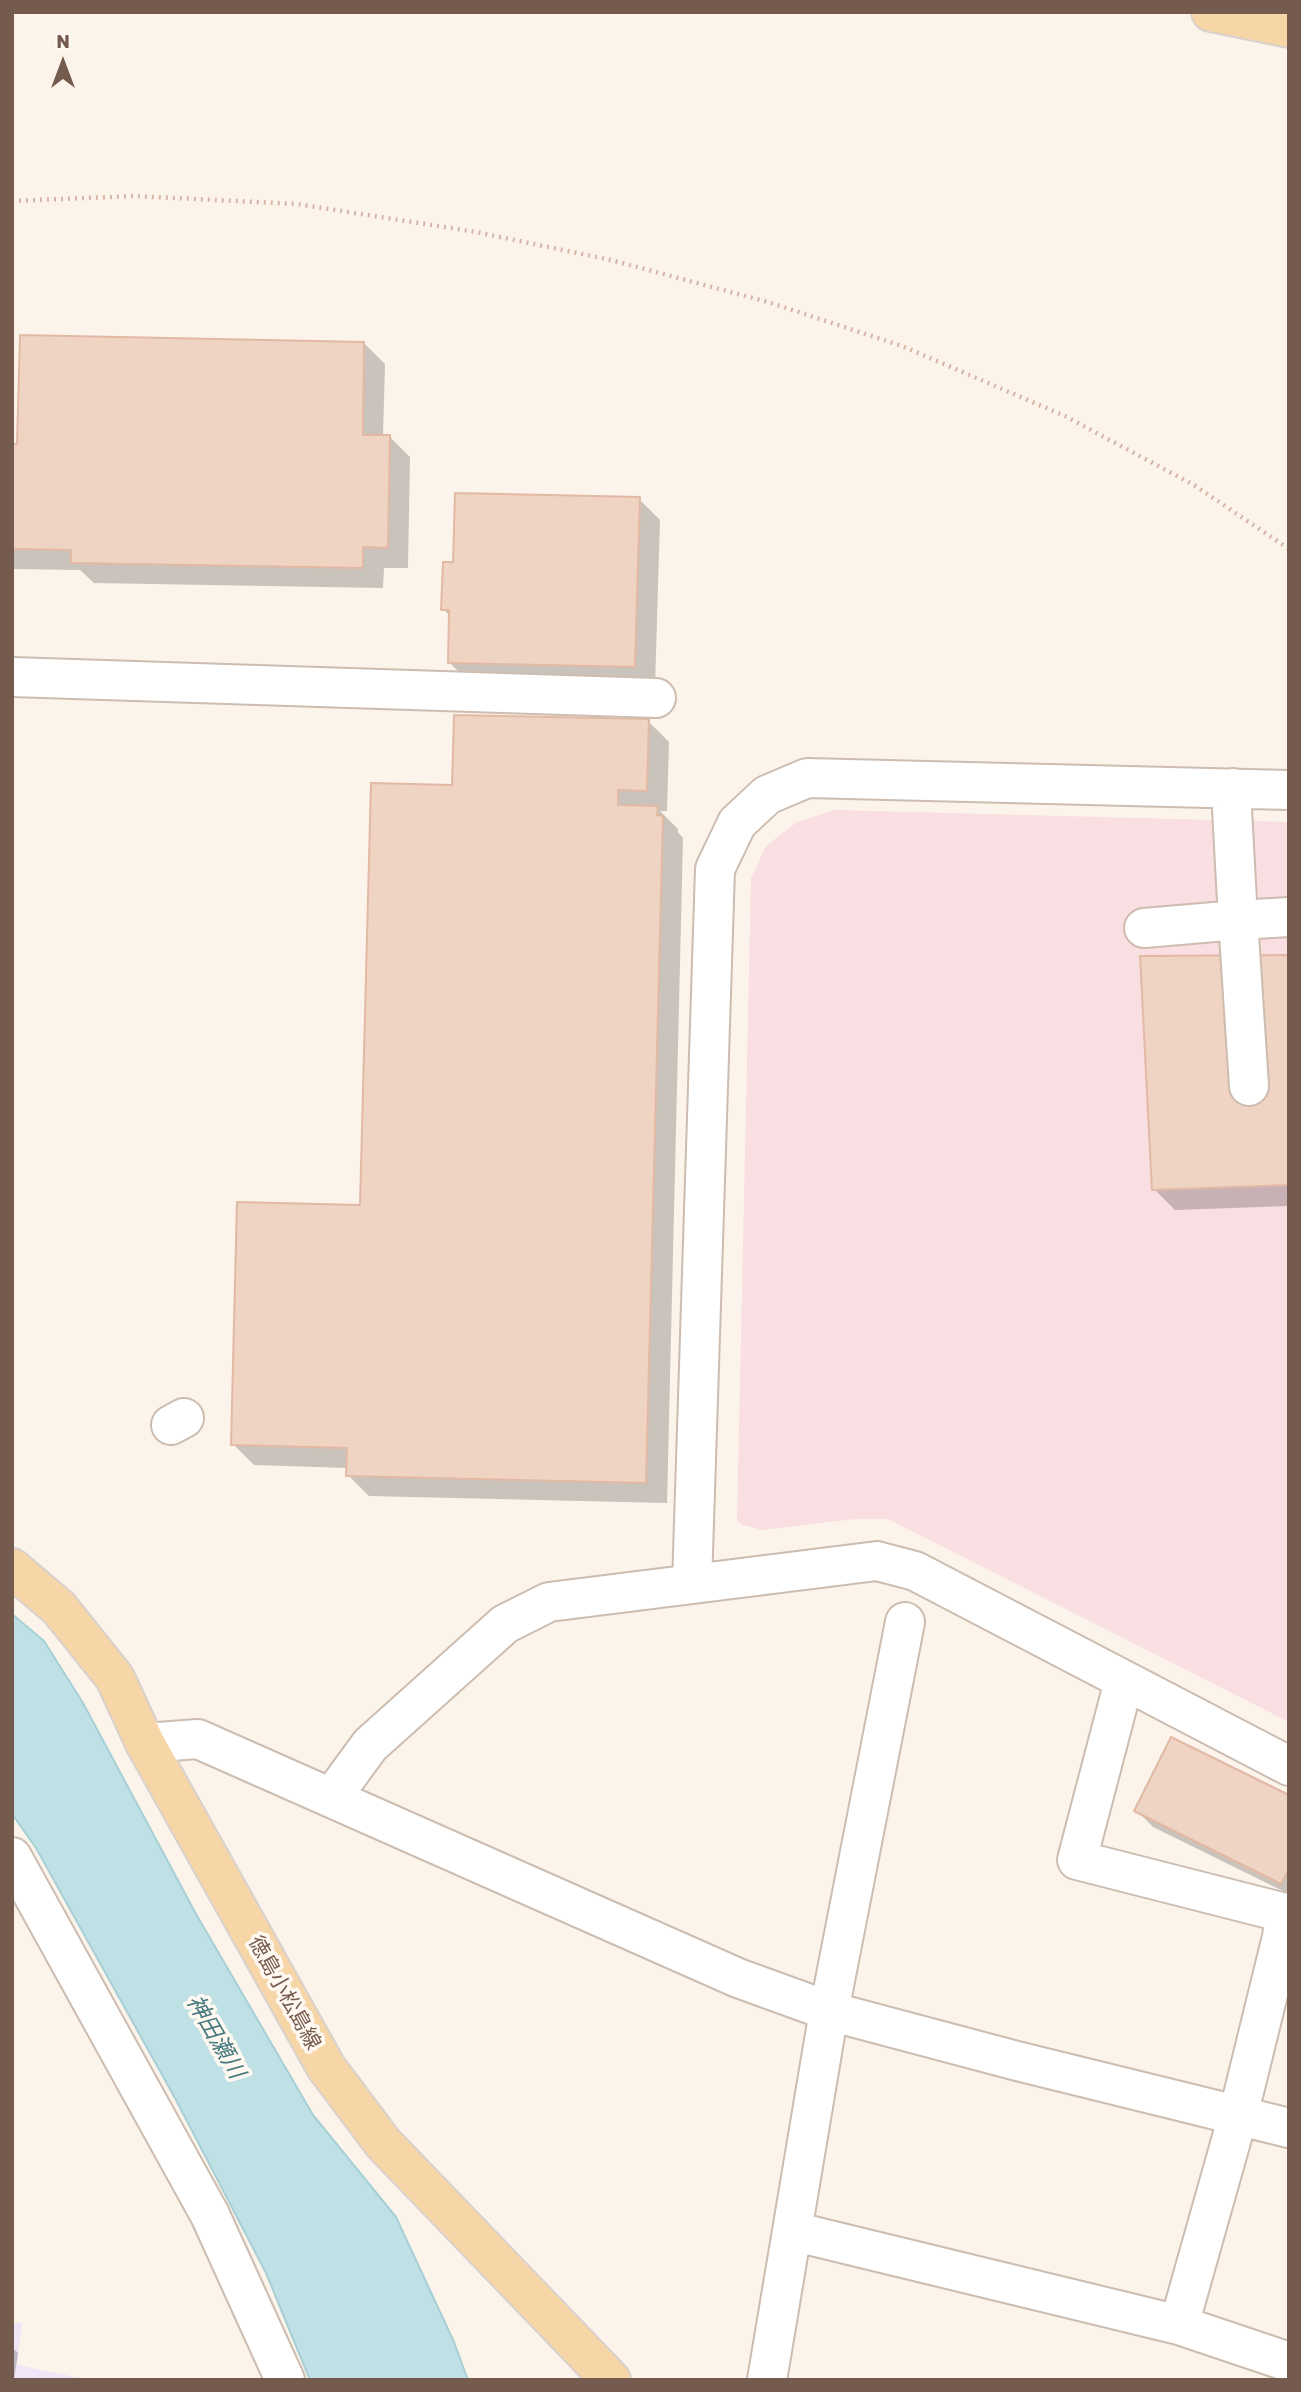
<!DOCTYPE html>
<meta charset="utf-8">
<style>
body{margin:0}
#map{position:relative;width:1301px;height:2392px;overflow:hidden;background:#fcf4ea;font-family:Rubik,sans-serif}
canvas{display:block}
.frame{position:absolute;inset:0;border:14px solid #755b4e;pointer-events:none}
.north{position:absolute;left:28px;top:28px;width:70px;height:70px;-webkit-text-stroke:5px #fef8f0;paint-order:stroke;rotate:0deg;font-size:19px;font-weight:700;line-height:28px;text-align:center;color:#755b4e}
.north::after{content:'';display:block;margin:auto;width:24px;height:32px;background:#755b4e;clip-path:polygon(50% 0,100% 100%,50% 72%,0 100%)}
</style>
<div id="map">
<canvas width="1301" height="2392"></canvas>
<div class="frame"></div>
<div class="north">N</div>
</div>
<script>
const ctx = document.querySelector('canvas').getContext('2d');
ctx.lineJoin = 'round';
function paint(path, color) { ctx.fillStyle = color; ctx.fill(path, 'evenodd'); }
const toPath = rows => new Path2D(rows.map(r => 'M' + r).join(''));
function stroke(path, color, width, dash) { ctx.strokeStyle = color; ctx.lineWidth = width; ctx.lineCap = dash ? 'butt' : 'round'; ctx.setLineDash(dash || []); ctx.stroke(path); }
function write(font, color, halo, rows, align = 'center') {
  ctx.font = font + ' Rubik,"Noto Sans JP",sans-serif'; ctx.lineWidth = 7; ctx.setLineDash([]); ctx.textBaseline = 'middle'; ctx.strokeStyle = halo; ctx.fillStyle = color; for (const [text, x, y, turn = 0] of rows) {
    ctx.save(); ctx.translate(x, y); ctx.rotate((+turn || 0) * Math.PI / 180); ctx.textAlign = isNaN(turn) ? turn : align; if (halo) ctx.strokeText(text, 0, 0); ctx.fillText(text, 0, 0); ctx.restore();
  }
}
const education = toPath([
 [12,2322,22,2323,17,2365,90,2380,12,2380]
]);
const medical = toPath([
 [835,810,1289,822,1289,1722,888,1519,855,1519,762,1530,741,1524,737,1520,751,878,766,846,797,822]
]);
const water = toPath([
 [12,1614,44,1641,83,1703,196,1914,313,2115,396,2217,454,2342,468,2380,310,2380,266,2273,176,2100,36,1848,12,1814,12,1614]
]);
const shadow = toPath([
 [364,343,385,364,383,436,389,436,410,457,408,568,384,568,383,588,94,583,80,570,12,569,12,446],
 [639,499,660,520,655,687,470,683,449,662,451,617,443,609,455,564],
 [648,721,669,742,667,811,660,811,678,829,678,832,683,838,667,1503,369,1496,348,1475,348,1468,254,1465,233,1444,362,1207,453,787],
 [1289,956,1289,1206,1175,1210,1154,1189],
 [1289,1797,1289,1894,1153,1827,1137,1811],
 [12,2347,18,2353,14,2380,12,2380]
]);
const building = toPath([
 [20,335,364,342,363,435,390,435,388,548,363,547,363,568,71,563,71,550,12,549,12,444,17,444,20,335],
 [455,493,640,497,635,667,448,663,449,610,441,610,443,562,453,562,455,493],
 [454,715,649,719,647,791,618,790,618,805,658,806,657,815,663,816,646,1483,346,1476,347,1448,231,1445,237,1202,360,1205,371,783,452,785,454,715],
 [1289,955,1289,1185,1152,1190,1140,956,1289,955],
 [1171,1737,1289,1795,1289,1869,1281,1884,1134,1811,1171,1737]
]);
const path = toPath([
 [12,201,134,196,297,204,476,232,611,260,768,302,902,346,1065,416,1194,485,1289,549]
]);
const minor = toPath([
 [12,677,656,698],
 [1144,928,1238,920,1232,809,1233,788],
 [1249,1086,1238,920,1289,917],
 [171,1425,184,1418],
 [692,1584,715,869,737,823,767,795,807,778,1289,790],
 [1124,1681,1077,1860,1285,1913,1289,1913],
 [145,1743,198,1739,738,1978,829,2011,1017,2061,1289,2128],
 [332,1797,370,1745,505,1624,549,1602,877,1561,915,1571,1289,1766],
 [12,1857,210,2215,285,2380],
 [792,2231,1179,2325,1289,2362],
 [1179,2325,1238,2116,1282,1937,1285,1913],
 [767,2380,829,2011,905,1622]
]);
const major = toPath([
 [1211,12,1289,28],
 [12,1568,59,1608,115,1678,145,1743,326,2067,383,2143,611,2380]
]);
const streetNames = [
 ["徳島小松島線",284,1993,61]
];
const waterNames = [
 ["神田瀬川",215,2037,60]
];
paint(education, '#f1e6f8');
paint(medical, '#f9dee2');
paint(water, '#bfe1e5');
stroke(water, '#a6d0d6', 2);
paint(shadow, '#0003');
paint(building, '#efd3c3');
stroke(building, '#e1b9a4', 2);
stroke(minor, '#cdbcb0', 42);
stroke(major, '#d8d1cd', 42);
stroke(path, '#d5b6a6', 4.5, [2, 5]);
stroke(minor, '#fff', 38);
stroke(major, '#f6d5a7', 38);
write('21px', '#755b4e', '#fef8f0', streetNames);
write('italic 23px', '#467980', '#fef8f0', waterNames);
</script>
